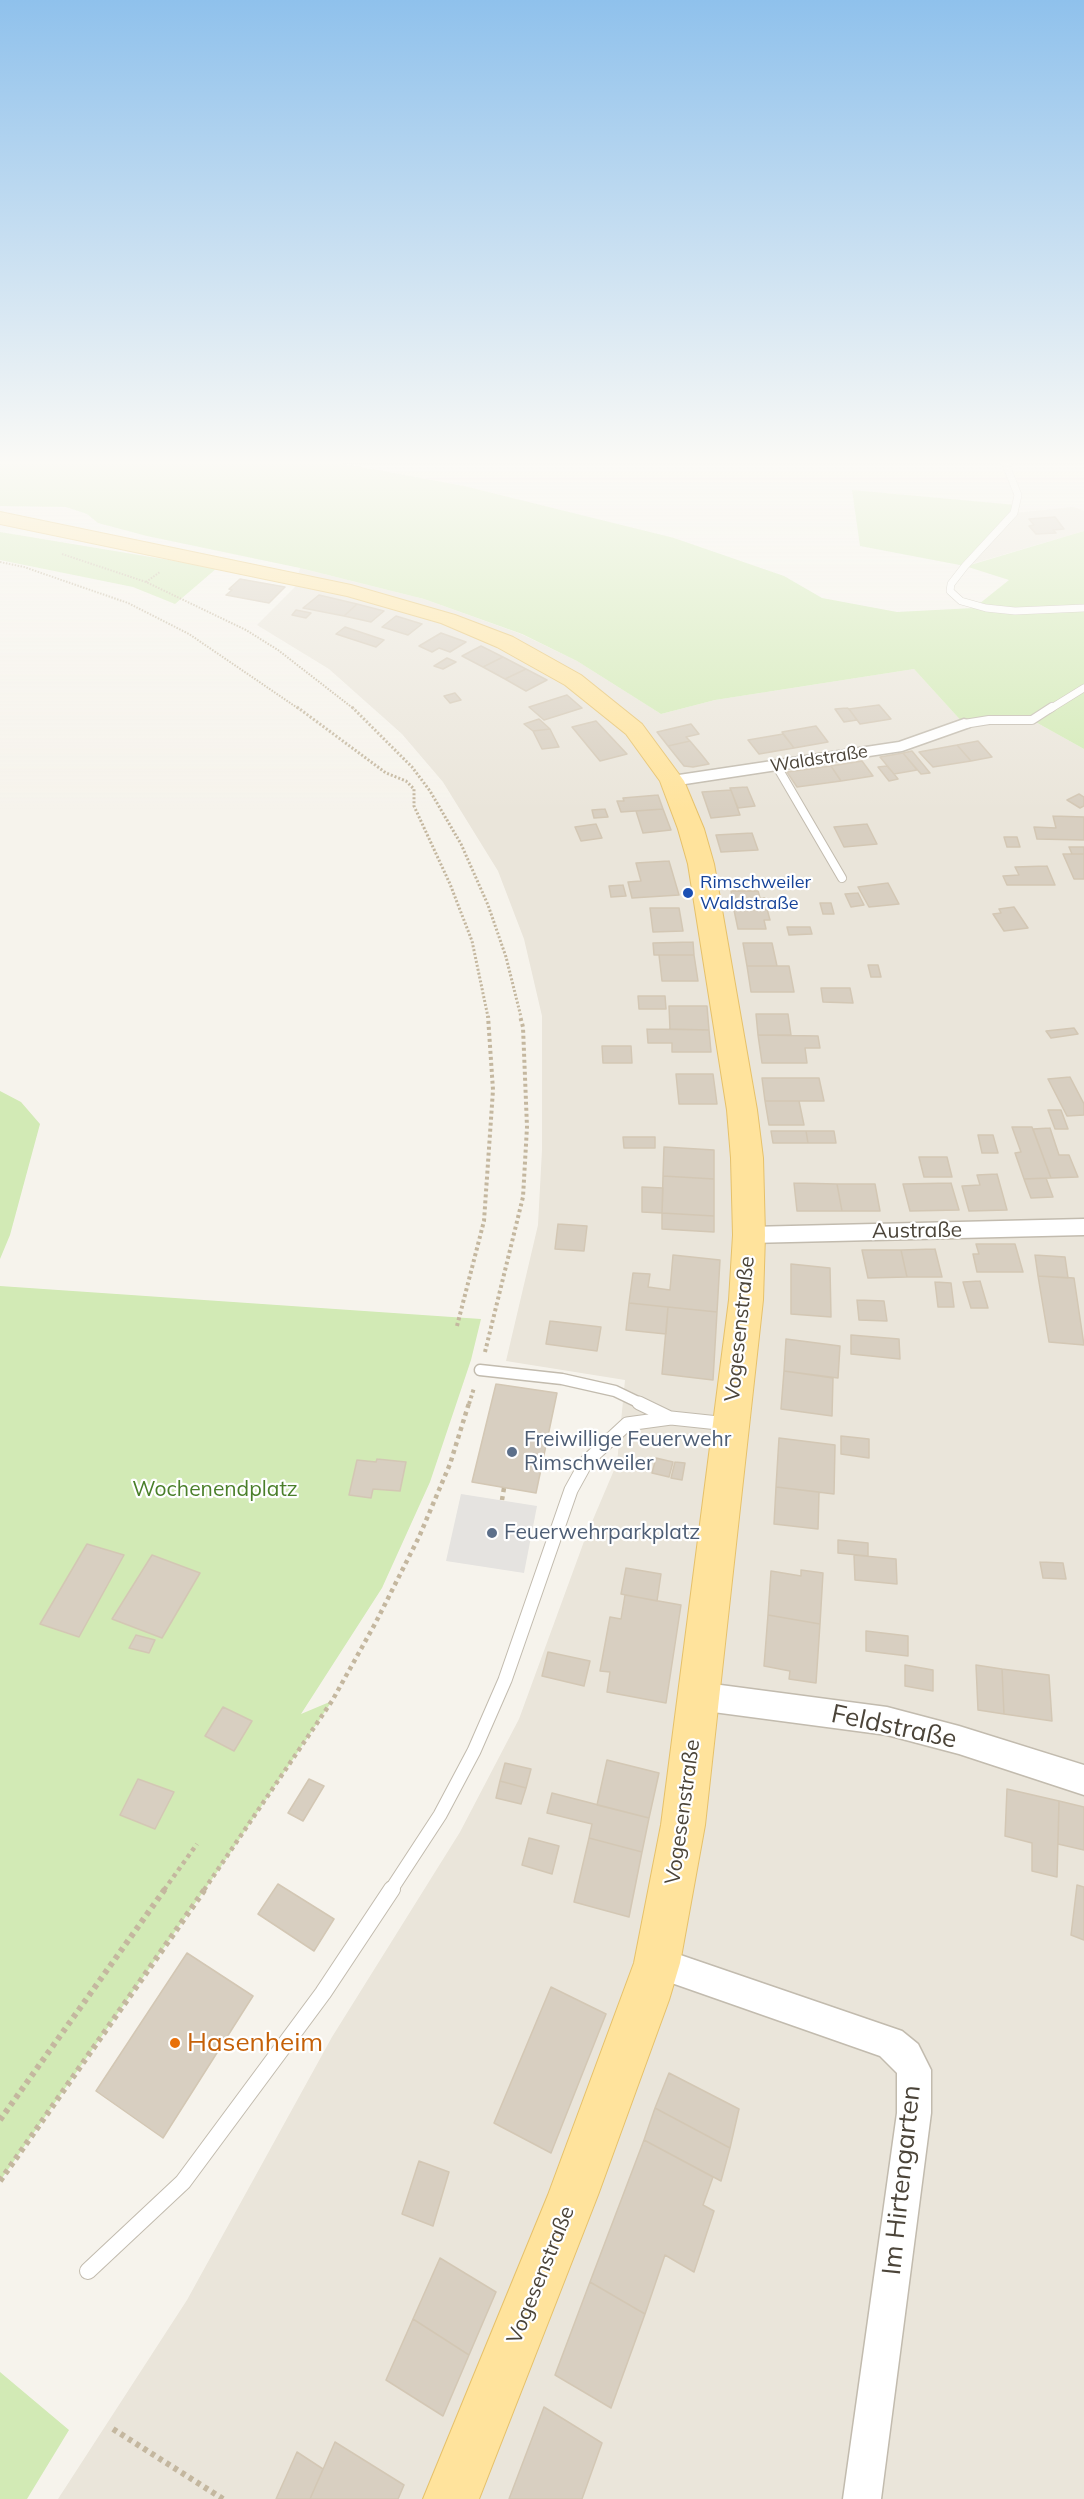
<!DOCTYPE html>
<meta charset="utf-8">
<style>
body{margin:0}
canvas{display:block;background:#f6f3ec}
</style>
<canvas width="1084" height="2499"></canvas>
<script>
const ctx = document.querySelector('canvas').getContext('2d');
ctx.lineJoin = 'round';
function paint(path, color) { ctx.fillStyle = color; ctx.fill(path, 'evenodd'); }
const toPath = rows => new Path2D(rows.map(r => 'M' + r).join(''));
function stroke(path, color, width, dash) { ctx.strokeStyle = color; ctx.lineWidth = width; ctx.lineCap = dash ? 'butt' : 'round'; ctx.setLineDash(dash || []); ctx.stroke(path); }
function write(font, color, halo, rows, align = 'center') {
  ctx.font = font + ' Mulish,sans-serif'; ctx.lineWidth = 4.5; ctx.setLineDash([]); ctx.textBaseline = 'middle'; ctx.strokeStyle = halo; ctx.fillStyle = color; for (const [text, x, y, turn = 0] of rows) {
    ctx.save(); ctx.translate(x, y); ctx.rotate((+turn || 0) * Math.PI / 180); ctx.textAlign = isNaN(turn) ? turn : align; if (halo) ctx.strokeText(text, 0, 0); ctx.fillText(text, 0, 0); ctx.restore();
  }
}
const residential = toPath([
 [1074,507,1084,511,1084,531,965,566,1014,513],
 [300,568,424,599,521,634,577,661,661,714,715,700,914,669,964,724,1032,720,1084,749,1084,2499,58,2499,187,2300,332,2037,460,1832,519,1719,586,1536,617,1463,625,1380,506,1361,538,1225,542,1150,542,1016,524,939,498,871,443,782,402,734,329,669,257,625,295,587]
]);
const green = toPath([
 [0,462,334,462,464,486,674,538,784,576,822,598,897,612,974,608,1009,580,965,566,860,546,852,490,1016,505,967,566,1084,531,1084,749,1032,720,964,724,914,669,715,700,661,714,577,661,522,634,424,599,300,568,147,536,98,523,87,514,66,507,0,506],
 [0,532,217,568,175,604,133,587,0,560],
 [0,1091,21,1102,40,1124,10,1235,0,1259],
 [0,1286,481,1319,471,1360,430,1482,382,1588,301,1714,332,1701,222,1865,0,2181],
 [0,2372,69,2430,27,2499,0,2499]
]);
const parking = toPath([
 [461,1494,537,1506,524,1573,446,1561]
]);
const building = toPath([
 [1055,517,1064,529,1053,530,1056,533,1036,534,1029,526,1034,525,1029,519,1055,517],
 [240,579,285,587,269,603,226,595,232,590,229,589,240,579],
 [319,595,357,604,344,616,303,608,319,595],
 [357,604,384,611,371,622,344,616,357,604],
 [296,610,311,613,306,618,292,615,296,610],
 [396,616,422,624,408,635,382,627,396,616],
 [345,627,384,640,376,647,336,634,345,627],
 [441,633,466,642,450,652,439,648,432,652,419,646,441,633],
 [481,646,503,657,483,667,462,656,481,646],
 [503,657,526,669,505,679,483,667,503,657],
 [447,658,456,662,443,669,434,666,447,658],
 [526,669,547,680,526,691,505,679,526,669],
 [455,693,461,700,450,703,444,696,455,693],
 [567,695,582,708,544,720,529,707,567,695],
 [879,705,891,719,860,724,849,709,879,705],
 [847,708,849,709,857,720,844,722,835,709,847,708],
 [539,719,550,729,533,731,524,724,539,719],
 [596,721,627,754,600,761,572,727,596,721],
 [691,724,699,734,686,737,690,741,668,746,657,732,691,724],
 [816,726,828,742,794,748,782,732,816,726],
 [550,729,559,747,542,749,533,731,550,729],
 [783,734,794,748,759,754,748,740,783,734],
 [690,741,701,754,709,764,693,767,684,766,668,746,690,741],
 [978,741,992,757,971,761,957,745,978,741],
 [957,745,971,761,933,767,919,752,957,745],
 [912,751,930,773,921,774,903,753,912,751],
 [903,753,917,770,894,774,880,757,903,753],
 [862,761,873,776,841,781,831,766,862,761],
 [831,766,841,781,797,787,787,772,831,766],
 [887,766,894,774,898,779,889,781,878,767,887,766],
 [747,787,755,806,738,808,730,788,747,787],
 [731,790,740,815,711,818,702,792,731,790],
 [1079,794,1084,797,1084,806,1080,808,1067,800,1079,794],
 [658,795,663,809,621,812,617,801,624,801,623,798,658,795],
 [605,809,608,817,594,818,592,810,605,809],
 [663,809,671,830,643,833,636,811,663,809],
 [1053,816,1084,817,1084,840,1037,839,1034,827,1056,828,1053,816],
 [596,824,602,838,581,841,575,827,596,824],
 [867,824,877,844,844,847,834,827,867,824],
 [752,833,758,850,721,852,716,835,752,833],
 [1004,837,1017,837,1020,847,1007,847,1004,837],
 [1069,847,1084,847,1084,854,1072,854,1069,847],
 [1063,854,1084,854,1084,879,1074,879,1063,854],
 [669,861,679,895,632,898,628,882,641,881,636,863,669,861],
 [1047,866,1055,885,1007,885,1003,876,1019,875,1015,867,1047,866],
 [773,880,792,880,794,886,775,887,773,880],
 [888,883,899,904,869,907,858,887,888,883],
 [623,885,626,896,611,897,609,886,623,885],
 [731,891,758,891,760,898,765,898,767,909,734,910,731,891],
 [858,893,864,905,851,907,845,894,858,893],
 [820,903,831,903,834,914,823,914,820,903],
 [1014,907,1028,928,1004,931,993,914,1001,913,999,909,1014,907],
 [650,908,679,908,683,931,653,932,650,908],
 [767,909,770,920,764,920,766,929,738,929,734,910,767,909],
 [787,927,810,927,812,934,789,935,787,927],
 [693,942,694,955,654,955,653,943,693,942],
 [743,943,772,943,777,966,747,966,743,943],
 [659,955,694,955,698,981,662,981,659,955],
 [868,965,878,965,881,977,871,977,868,965],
 [747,966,789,966,794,992,751,992,747,966],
 [821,988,850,988,853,1003,823,1002,821,988],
 [638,996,665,996,666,1009,639,1009,638,996],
 [669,1006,707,1006,709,1030,670,1029,669,1006],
 [756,1014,788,1014,791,1035,758,1035,756,1014],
 [1074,1028,1078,1034,1051,1038,1046,1031,1074,1028],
 [647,1029,709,1030,711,1052,672,1052,672,1043,648,1043,647,1029],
 [758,1035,818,1036,820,1048,805,1048,807,1063,762,1063,758,1035],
 [602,1046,631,1046,632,1063,603,1063,602,1046],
 [676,1074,713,1074,717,1104,679,1104,676,1074],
 [1070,1077,1084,1104,1084,1115,1067,1116,1048,1079,1070,1077],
 [762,1078,819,1078,824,1101,765,1101,762,1078],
 [765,1101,799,1101,804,1125,769,1125,765,1101],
 [1048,1110,1061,1110,1068,1129,1055,1129,1048,1110],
 [1012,1127,1032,1127,1051,1178,1024,1179,1015,1153,1021,1152,1012,1127],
 [1050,1128,1059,1155,1069,1155,1078,1177,1051,1178,1033,1129,1050,1128],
 [771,1131,806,1131,808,1143,773,1143,771,1131],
 [806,1131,834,1131,836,1143,808,1143,806,1131],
 [978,1135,993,1135,998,1153,982,1153,978,1135],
 [623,1137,655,1137,655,1148,624,1148,623,1137],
 [664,1147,714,1150,714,1179,663,1176,664,1147],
 [919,1157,947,1157,952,1177,924,1177,919,1157],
 [997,1174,1007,1210,969,1211,962,1186,980,1185,977,1175,997,1174],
 [663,1176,714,1179,714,1216,662,1213,663,1176],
 [1046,1178,1053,1197,1031,1198,1024,1179,1046,1178],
 [794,1183,837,1184,842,1211,797,1211,794,1183],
 [951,1183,959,1210,910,1211,903,1184,951,1183],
 [837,1184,875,1184,880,1211,842,1211,837,1184],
 [642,1187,663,1188,662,1213,642,1212,642,1187],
 [662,1213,714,1216,714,1232,662,1229,662,1213],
 [558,1224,587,1226,584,1251,555,1249,558,1224],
 [976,1244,1015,1244,1023,1272,977,1272,973,1254,979,1254,976,1244],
 [935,1249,942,1277,907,1277,901,1250,935,1249],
 [862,1250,901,1250,907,1277,868,1278,862,1250],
 [673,1255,720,1260,717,1312,629,1303,633,1273,650,1274,648,1287,670,1290,673,1255],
 [1035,1255,1065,1257,1068,1278,1038,1276,1035,1255],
 [791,1264,830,1268,831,1317,791,1314,791,1264],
 [1038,1276,1074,1278,1084,1345,1049,1342,1038,1276],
 [980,1281,988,1308,971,1308,963,1282,980,1281],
 [935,1282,951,1283,954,1307,938,1307,935,1282],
 [857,1300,884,1301,887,1321,859,1320,857,1300],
 [629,1303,668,1307,666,1334,626,1330,629,1303],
 [668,1307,717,1312,713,1380,662,1374,668,1307],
 [550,1321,601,1327,597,1351,546,1344,550,1321],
 [851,1335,899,1339,900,1359,851,1354,851,1335],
 [786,1339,840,1346,838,1378,784,1371,786,1339],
 [784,1371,833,1378,832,1416,781,1409,784,1371],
 [496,1384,557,1393,536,1493,472,1482,496,1384],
 [841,1436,869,1439,869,1458,841,1454,841,1436],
 [779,1438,835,1445,834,1494,776,1487,779,1438],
 [656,1458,673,1462,669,1477,652,1473,656,1458],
 [377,1459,406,1462,400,1491,373,1489,371,1498,349,1495,357,1460,376,1462,377,1459],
 [675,1462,685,1463,682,1480,671,1478,675,1462],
 [776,1487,819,1492,818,1529,774,1524,776,1487],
 [838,1540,868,1543,868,1556,838,1553,838,1540],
 [87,1544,124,1555,79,1637,40,1624,87,1544],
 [152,1555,200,1573,162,1638,112,1619,152,1555],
 [854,1555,896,1559,897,1584,855,1580,854,1555],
 [1040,1562,1063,1563,1066,1579,1043,1578,1040,1562],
 [626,1568,661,1574,657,1601,621,1594,626,1568],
 [801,1570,823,1573,820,1624,768,1615,771,1571,801,1576,801,1570],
 [625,1595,681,1605,666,1703,607,1692,610,1672,600,1671,610,1617,621,1619,625,1595],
 [768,1615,820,1624,816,1683,789,1679,790,1671,764,1666,768,1615],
 [866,1631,908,1636,908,1656,866,1651,866,1631],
 [136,1635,155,1640,149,1653,129,1648,136,1635],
 [548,1652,590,1661,584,1686,542,1676,548,1652],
 [905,1665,933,1670,933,1691,905,1686,905,1665],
 [976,1665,1002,1669,1004,1714,978,1710,976,1665],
 [1002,1669,1049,1675,1052,1721,1004,1714,1002,1669],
 [223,1707,252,1721,234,1751,205,1736,223,1707],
 [607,1760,659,1773,649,1818,597,1805,607,1760],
 [505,1763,531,1769,526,1788,500,1781,505,1763],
 [138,1779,174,1792,155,1829,120,1815,138,1779],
 [309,1779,324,1786,303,1821,288,1813,309,1779],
 [500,1781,526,1788,521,1804,496,1798,500,1781],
 [1007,1789,1059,1801,1057,1877,1032,1871,1032,1843,1005,1836,1007,1789],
 [552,1793,649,1818,642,1852,589,1838,592,1824,547,1813,552,1793],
 [1059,1801,1084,1807,1084,1850,1058,1844,1059,1801],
 [529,1838,559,1846,552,1874,522,1865,529,1838],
 [589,1838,642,1852,629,1917,574,1902,589,1838],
 [278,1884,334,1919,314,1951,258,1914,278,1884],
 [1077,1885,1084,1887,1084,1940,1071,1935,1077,1885],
 [187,1953,253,1996,163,2138,96,2091,187,1953],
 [551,1987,606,2014,551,2153,494,2123,551,1987],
 [669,2073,739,2109,730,2148,655,2108,669,2073],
 [655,2108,730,2148,721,2181,644,2140,655,2108],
 [644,2140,713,2177,703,2205,714,2211,694,2272,665,2255,645,2314,590,2282,644,2140],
 [419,2161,449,2172,433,2226,402,2214,419,2161],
 [440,2258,496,2292,469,2355,413,2319,440,2258],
 [590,2282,645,2314,611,2408,555,2375,590,2282],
 [413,2319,469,2355,443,2416,386,2380,413,2319],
 [544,2407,602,2443,582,2499,509,2499,544,2407],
 [335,2442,404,2485,398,2499,310,2499,335,2442],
 [297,2452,323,2469,310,2499,276,2499,297,2452]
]);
const pathFar4 = toPath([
 [62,554,146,582,246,630,278,650,354,709],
 [0,562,24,567,128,603,189,634,299,709],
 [146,582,160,572]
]);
const pathFar3 = toPath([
 [297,707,386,773,406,781,414,789,414,806,450,884,472,941,488,1017],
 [352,707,412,767,430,791,461,844,488,905,506,957,521,1017]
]);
const pathFar2 = toPath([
 [457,1326,484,1221,493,1090,488,1016],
 [485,1352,523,1197,527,1127,523,1027,520,1016],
 [469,1404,474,1388]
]);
const pathFar1 = toPath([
 [502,1500,504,1488],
 [164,1890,197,1844],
 [204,1890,332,1701,376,1622,419,1537,450,1464,469,1403]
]);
const path = toPath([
 [0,2120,165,1889],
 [0,2181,205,1889],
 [113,2429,223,2499]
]);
const serviceFar4 = toPath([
 [1005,462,1018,495,1014,513,965,566,951,584,950,591,961,601,986,608,1015,611,1084,608],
 [1050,709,1084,688]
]);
const serviceFar3 = toPath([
 [964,724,989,720,1032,720,1052,707],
 [776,765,842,878]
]);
const serviceFar2 = toPath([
 [480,1370,562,1379,615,1391,642,1404]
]);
const serviceFar1 = toPath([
 [639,1403,670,1418],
 [391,1890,440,1815,474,1751,505,1680,571,1490,587,1461,627,1424,671,1418,728,1424]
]);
const service = toPath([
 [88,2271,183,2182,323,1993,392,1889]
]);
const minor = toPath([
 [964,719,970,721,972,724,970,727,902,751,672,786,664,781,672,776,899,742,964,719],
 [1084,1219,1084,1235,749,1243,741,1241,738,1235,741,1229,749,1227,1084,1219],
 [698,1682,887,1707,959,1726,1084,1765,1084,1795,959,1754,887,1735,698,1710,688,1706,684,1696,688,1686,698,1682],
 [657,1947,902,2031,918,2044,931,2070,931,2113,881,2499,843,2499,897,2113,897,2073,880,2056,646,1974,641,1963,646,1952,657,1947]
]);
const primary = toPath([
 [0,512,351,585,455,615,513,637,581,675,642,724,684,781,704,829,714,864,757,1110,763,1158,765,1235,763,1300,705,1825,680,1963,669,2000,598,2195,479,2499,423,2499,548,2195,634,1963,661,1825,729,1300,733,1235,731,1158,727,1110,688,864,678,829,660,781,626,734,565,685,497,647,441,623,347,596,0,524,0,512]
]);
const markers = [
 [688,893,6,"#1a4fb4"],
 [512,1452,6,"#5c6f8a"],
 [492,1533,6,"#5c6f8a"],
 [175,2043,6,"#e8710a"]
];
const farStreetnames = [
 ["Waldstraße",819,759,-9]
];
const farTransitnames = [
 ["Rimschweiler",700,883],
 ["Waldstraße",700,904]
];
const streetNames = [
 ["Austraße",917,1231,-1],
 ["Vogesenstraße",740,1329,-84],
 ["Vogesenstraße",683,1812,-82],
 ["Vogesenstraße",541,2275,-68]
];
const serviceNames = [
 ["Freiwillige Feuerwehr",524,1440],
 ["Rimschweiler",524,1464],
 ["Feuerwehrparkplatz",504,1533]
];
const parkNames = [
 ["Wochenendplatz",215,1490]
];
const nearStreetnames = [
 ["Feldstraße",894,1727,12],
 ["Im Hirtengarten",902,2180,-84]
];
const nearFoodnames = [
 ["Hasenheim",187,2043]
];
paint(residential, '#eae5da');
paint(green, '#d2eab5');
paint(parking, '#e5e3e0');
paint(building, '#d8cfc1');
stroke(building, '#d3c7b4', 1.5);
stroke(serviceFar4, '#c2bbae', 8);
stroke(serviceFar3, '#c2bbae', 10);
stroke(serviceFar2, '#c2bbae', 13);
stroke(serviceFar1, '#c2bbae', 15);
stroke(service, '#c2bbae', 18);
stroke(minor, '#c2bbae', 3);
stroke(primary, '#e6c16a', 2);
stroke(pathFar4, '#c4b79f', 2, [1.5, 1.5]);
stroke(pathFar3, '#c4b79f', 3, [2, 2]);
stroke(pathFar2, '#c4b79f', 4, [3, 3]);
stroke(pathFar1, '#c4b79f', 4.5, [4, 4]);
stroke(path, '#c4b79f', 6, [4.5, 4.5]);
stroke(serviceFar4, '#fff', 7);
stroke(serviceFar3, '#fff', 8);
stroke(serviceFar2, '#fff', 10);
stroke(serviceFar1, '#fff', 13);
stroke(service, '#fff', 16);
paint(minor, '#fff');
paint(primary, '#ffe39c');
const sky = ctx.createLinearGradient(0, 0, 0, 812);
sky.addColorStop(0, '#8fc1ec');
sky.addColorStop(0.57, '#fbfaf6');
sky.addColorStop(1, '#fbfaf600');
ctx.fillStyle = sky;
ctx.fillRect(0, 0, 1084, 812);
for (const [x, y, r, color] of markers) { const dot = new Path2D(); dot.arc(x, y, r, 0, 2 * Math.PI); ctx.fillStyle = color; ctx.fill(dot); stroke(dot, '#fff', 2); }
write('18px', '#4b4439', '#fff', farStreetnames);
write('18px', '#164399', '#fff', farTransitnames, 'left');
write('21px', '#4b4439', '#fff', streetNames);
write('21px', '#4e5e75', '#fff', serviceNames, 'left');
write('21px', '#4a7f2a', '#fff', parkNames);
write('26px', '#4b4439', '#fff', nearStreetnames);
write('26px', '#c56008', '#fff', nearFoodnames, 'left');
</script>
